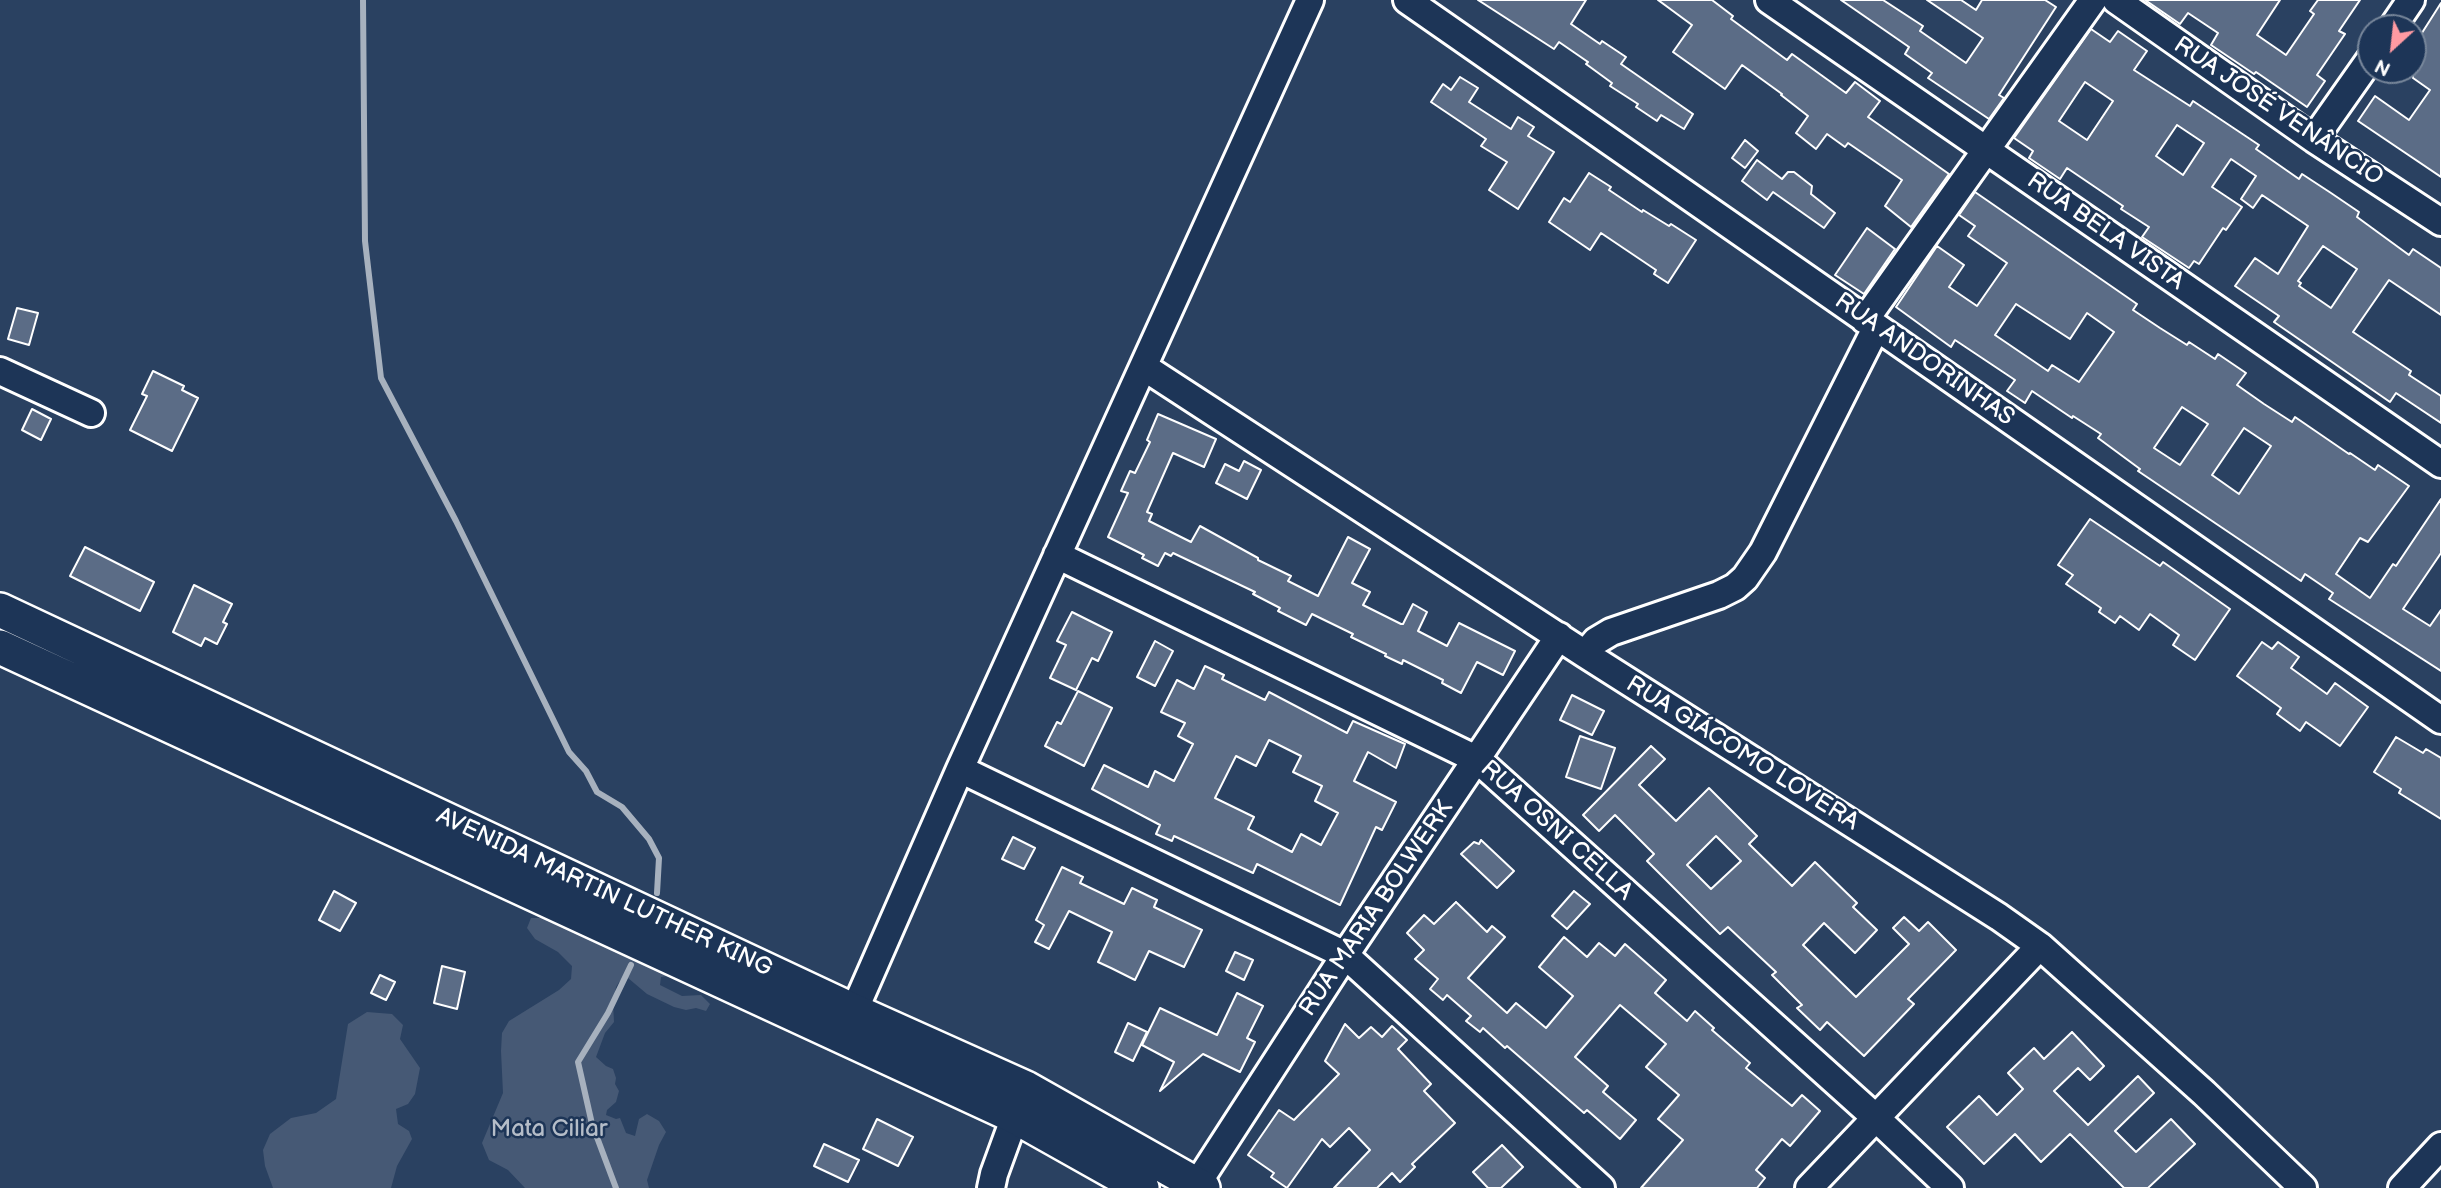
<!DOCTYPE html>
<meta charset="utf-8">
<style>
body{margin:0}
#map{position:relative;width:2441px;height:1188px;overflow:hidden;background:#2a4161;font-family:"Balsamiq Sans",sans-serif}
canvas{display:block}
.north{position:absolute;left:2357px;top:14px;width:70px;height:70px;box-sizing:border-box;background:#1d3557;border:2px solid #77869a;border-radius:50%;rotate:207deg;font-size:19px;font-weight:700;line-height:28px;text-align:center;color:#fff}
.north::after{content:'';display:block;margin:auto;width:24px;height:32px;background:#ff9aa2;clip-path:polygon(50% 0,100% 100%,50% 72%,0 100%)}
</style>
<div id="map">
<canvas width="2441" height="1188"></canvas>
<div class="north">N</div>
</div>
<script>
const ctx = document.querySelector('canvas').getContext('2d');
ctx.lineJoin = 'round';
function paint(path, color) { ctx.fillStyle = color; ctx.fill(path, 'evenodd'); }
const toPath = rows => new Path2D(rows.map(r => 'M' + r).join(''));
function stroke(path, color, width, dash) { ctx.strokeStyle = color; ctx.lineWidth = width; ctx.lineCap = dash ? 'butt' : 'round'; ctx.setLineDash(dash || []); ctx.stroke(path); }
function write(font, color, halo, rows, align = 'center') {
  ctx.font = font + ' "Balsamiq Sans",sans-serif'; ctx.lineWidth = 5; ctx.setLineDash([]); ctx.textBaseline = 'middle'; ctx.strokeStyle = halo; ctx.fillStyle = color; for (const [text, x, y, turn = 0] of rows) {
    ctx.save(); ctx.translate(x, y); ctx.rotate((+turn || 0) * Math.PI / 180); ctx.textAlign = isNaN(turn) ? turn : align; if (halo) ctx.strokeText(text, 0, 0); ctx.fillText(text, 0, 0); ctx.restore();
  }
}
const green = toPath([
 [531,918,545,918,616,938,673,975,661,977,660,985,682,996,701,995,710,1004,706,1011,696,1008,686,1010,674,1007,647,994,628,978,619,982,616,987,613,1003,614,1022,605,1033,596,1057,606,1066,613,1069,616,1078,615,1084,619,1091,616,1102,607,1110,606,1115,616,1119,620,1118,626,1133,635,1136,639,1119,647,1114,659,1121,666,1132,659,1145,647,1180,649,1188,525,1188,508,1170,489,1160,482,1143,503,1093,501,1051,502,1033,509,1021,559,990,571,979,572,966,558,952,535,939,527,928],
 [367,1012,392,1014,403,1025,400,1039,420,1068,415,1094,408,1104,396,1109,398,1124,409,1131,412,1139,397,1166,391,1188,273,1188,265,1166,263,1150,270,1134,291,1118,316,1113,336,1099,348,1024]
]);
const stream = toPath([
 [363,0,365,241,381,378,456,521,569,752,586,771,597,792,622,807,649,839,659,858,657,893],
 [616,1188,592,1124,578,1062,608,1013,631,965]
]);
const building = toPath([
 [1478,0,1586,0,1571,24,1600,44,1602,41,1626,57,1621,64,1693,114,1684,129,1661,115,1657,121,1636,107,1638,104,1610,86,1612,83,1586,64,1588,62,1559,42,1554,49,1478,0],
 [1658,0,1712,0,1733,16,1731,19,1787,60,1792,54,1846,93,1855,82,1880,101,1868,117,1949,174,1911,227,1885,206,1902,180,1848,143,1845,147,1827,134,1816,149,1796,133,1808,116,1781,95,1782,94,1742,65,1725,89,1673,52,1692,25,1658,0],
 [1841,0,1883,0,1923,26,1920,31,1966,63,1983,38,1927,0,1961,0,1976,10,1982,0,2045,0,2056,7,1999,95,2004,98,1989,119,1928,78,1932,73,1905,54,1909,47,1841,0],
 [2145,0,2280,0,2257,35,2286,55,2314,14,2310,11,2318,0,2360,0,2339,31,2345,34,2317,75,2325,81,2307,107,2256,72,2254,74,2211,45,2218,33,2188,13,2180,24,2145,0],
 [2441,3,2441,177,2358,121,2375,96,2409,120,2430,90,2413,78,2413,47,2441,3],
 [2091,29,2110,42,2118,31,2147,51,2134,70,2190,106,2193,101,2259,145,2256,149,2299,179,2302,174,2331,193,2359,212,2357,217,2409,255,2413,249,2441,268,2441,315,2389,280,2353,332,2411,371,2409,375,2441,396,2441,423,2396,393,2390,402,2274,322,2279,316,2235,286,2255,258,2278,274,2308,226,2262,195,2253,208,2241,199,2256,176,2231,159,2212,187,2242,207,2226,230,2223,228,2199,264,2194,261,2189,268,2142,237,2149,227,2121,209,2123,206,2067,168,2060,179,2029,158,2033,151,2014,138,2091,29],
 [2085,82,2113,101,2087,140,2059,121,2085,82],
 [2177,125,2204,143,2183,175,2156,156,2177,125],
 [2323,246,2357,269,2331,308,2299,286,2301,283,2298,281,2323,246],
 [1460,77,1478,88,1469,102,1511,129,1518,117,1534,127,1528,136,1554,152,1518,209,1489,190,1507,162,1481,146,1486,139,1431,102,1443,84,1451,90,1460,77],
 [1745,140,1758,151,1745,168,1732,158,1745,140],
 [1757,160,1782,179,1788,172,1794,172,1812,186,1811,194,1835,213,1824,228,1773,192,1767,200,1742,181,1757,160],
 [1589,173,1611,187,1609,190,1642,212,1643,210,1669,226,1671,224,1696,240,1668,283,1654,274,1656,270,1601,233,1590,250,1549,222,1564,198,1570,202,1589,173],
 [1975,192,2137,304,2133,310,2160,328,2187,345,2189,342,2215,359,2218,354,2246,373,2237,385,2264,404,2292,422,2295,417,2349,454,2350,453,2375,470,2378,465,2409,486,2368,542,2360,538,2336,574,2370,598,2393,564,2396,566,2441,499,2441,553,2403,609,2430,626,2441,610,2441,671,2329,599,2333,593,2305,574,2301,581,2138,471,2140,469,2098,438,2101,434,2073,416,2072,418,2032,391,2025,403,2007,391,2015,380,1955,340,1951,347,1896,307,1937,246,1964,265,1949,287,1977,306,2007,263,1968,236,1975,226,1959,215,1975,192],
 [2016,304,2070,339,2087,313,2114,332,2079,382,2052,365,2048,371,1995,335,2016,304],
 [2182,407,2208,424,2180,465,2154,448,2182,407],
 [2244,428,2271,446,2239,494,2212,475,2244,428],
 [1867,228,1895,249,1864,294,1835,275,1867,228],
 [17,308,38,313,29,345,8,339,17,308],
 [153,371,184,386,182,390,198,398,172,451,130,430,147,396,142,394,153,371],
 [32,409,51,419,41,440,22,430,32,409],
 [1158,414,1216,439,1204,467,1173,453,1147,512,1152,514,1149,521,1191,542,1200,526,1258,558,1258,560,1291,576,1288,581,1318,596,1348,537,1370,549,1352,583,1370,592,1363,605,1401,624,1403,624,1413,604,1427,612,1418,631,1447,646,1459,623,1515,651,1503,675,1477,662,1461,693,1442,683,1443,680,1403,660,1402,664,1385,656,1386,654,1351,637,1353,634,1312,614,1306,625,1278,611,1280,608,1253,594,1255,592,1173,553,1171,556,1165,553,1158,566,1142,558,1144,555,1108,537,1128,493,1121,491,1130,471,1135,473,1150,442,1147,440,1158,414],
 [1244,461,1261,470,1247,499,1216,483,1225,464,1239,471,1244,461],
 [2090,519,2160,566,2163,562,2230,609,2195,660,2173,645,2179,635,2150,614,2139,630,2120,616,2115,623,2099,612,2101,608,2066,584,2073,575,2058,565,2090,519],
 [85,547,154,582,140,611,70,576,85,547],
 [194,585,232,604,223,622,227,624,217,644,205,638,201,646,173,632,194,585],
 [1072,612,1112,632,1098,661,1092,658,1076,690,1050,678,1066,645,1057,641,1072,612],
 [1155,641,1173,651,1155,686,1137,677,1155,641],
 [2262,642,2272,649,2278,642,2299,657,2291,668,2327,694,2335,683,2368,707,2340,746,2306,722,2300,731,2277,714,2281,708,2237,676,2262,642],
 [1205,666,1224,675,1222,679,1265,700,1269,692,1347,733,1353,721,1405,744,1396,768,1368,752,1354,781,1396,802,1382,830,1376,827,1340,905,1257,864,1253,873,1174,836,1172,841,1156,834,1160,825,1092,789,1104,765,1148,787,1155,771,1174,781,1193,744,1178,736,1185,723,1161,712,1177,680,1194,689,1205,666],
 [1269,740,1301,756,1293,772,1322,786,1315,801,1338,813,1321,845,1301,834,1292,852,1248,829,1254,817,1215,798,1236,756,1256,766,1269,740],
 [1078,691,1112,708,1084,766,1045,746,1057,722,1061,724,1078,691],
 [1572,695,1604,711,1592,735,1560,720,1572,695],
 [1580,736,1615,748,1601,789,1566,777,1580,736],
 [2396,737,2423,753,2426,749,2441,758,2441,819,2399,793,2401,789,2374,772,2396,737],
 [1651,746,1665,759,1639,785,1676,821,1709,788,1757,836,1749,844,1792,886,1815,862,1857,903,1853,907,1877,930,1855,953,1824,923,1803,945,1856,997,1909,944,1893,928,1904,917,1919,931,1928,922,1956,950,1908,999,1914,1004,1864,1056,1827,1022,1820,1030,1797,1008,1802,1005,1772,975,1776,972,1728,927,1720,934,1647,861,1654,854,1615,815,1599,831,1583,815,1651,746],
 [1716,836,1741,861,1711,889,1687,865,1716,836],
 [1013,837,1035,848,1024,869,1002,859,1013,837],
 [1481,840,1514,871,1497,888,1461,854,1474,842,1479,844,1481,840],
 [1062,867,1083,877,1080,883,1124,904,1132,888,1157,900,1154,907,1202,930,1184,967,1149,951,1135,980,1111,968,1098,962,1112,932,1069,911,1049,949,1035,942,1044,925,1036,920,1062,867],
 [334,891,356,903,340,931,319,920,334,891],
 [1574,891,1590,904,1567,929,1552,916,1574,891],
 [1456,902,1487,932,1492,926,1505,937,1468,978,1507,1013,1516,1003,1546,1028,1573,996,1539,967,1564,937,1587,957,1599,943,1615,956,1625,944,1666,980,1655,993,1687,1021,1695,1011,1714,1028,1712,1030,1750,1063,1746,1068,1792,1106,1802,1095,1820,1111,1790,1146,1782,1139,1756,1170,1765,1178,1757,1188,1641,1188,1683,1140,1658,1119,1679,1095,1646,1067,1666,1044,1620,1005,1575,1057,1608,1086,1603,1092,1636,1120,1620,1139,1587,1110,1584,1113,1507,1046,1505,1048,1483,1028,1480,1032,1466,1021,1471,1016,1447,995,1443,1000,1430,989,1438,979,1415,959,1424,950,1407,933,1424,915,1434,924,1456,902],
 [1235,952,1253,960,1244,980,1226,971,1235,952],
 [442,966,465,972,457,1009,434,1003,442,966],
 [380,975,395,982,386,1000,371,993,380,975],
 [1237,993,1263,1006,1247,1038,1255,1042,1240,1072,1203,1054,1160,1091,1174,1062,1142,1045,1160,1008,1217,1035,1237,993],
 [1128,1023,1147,1032,1133,1061,1115,1052,1128,1023],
 [1345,1024,1359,1038,1371,1027,1382,1037,1392,1026,1407,1040,1398,1049,1431,1084,1424,1091,1455,1123,1412,1164,1415,1167,1400,1182,1392,1173,1377,1188,1334,1188,1370,1150,1349,1128,1330,1147,1322,1139,1287,1188,1271,1177,1274,1173,1248,1155,1279,1110,1294,1120,1339,1074,1325,1061,1345,1024],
 [2072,1032,2104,1066,2090,1080,2078,1068,2054,1091,2088,1125,2138,1076,2154,1093,2115,1131,2136,1152,2171,1119,2195,1144,2148,1188,2124,1188,2070,1134,2041,1162,2015,1134,1984,1164,1947,1127,1979,1096,1997,1115,2023,1089,2008,1073,2034,1048,2044,1059,2072,1032],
 [877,1119,913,1137,898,1166,863,1149,877,1119],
 [824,1144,859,1160,848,1182,814,1166,824,1144],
 [1502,1145,1523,1167,1501,1188,1488,1188,1473,1172,1502,1145]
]);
const minor = toPath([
 [1407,0,2441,720],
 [1769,0,2441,464],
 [2116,0,2314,139,2441,222],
 [2392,28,2411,0],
 [2314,139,2371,58],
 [1865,320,2093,0],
 [1144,367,1585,654,1999,917,2040,946,2204,1093,2303,1188],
 [0,371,91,413],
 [1057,555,1478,760,1876,1118,1950,1188],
 [1585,654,1596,641,1611,632,1719,595,1735,587,1745,578,1763,552,1876,328],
 [960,769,1345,955,1601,1188],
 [854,1011,960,769,1310,0],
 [1197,1184,1345,955,1559,636],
 [991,1188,994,1174,1021,1100],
 [1809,1188,2040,946],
 [2402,1188,2441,1146]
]);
const major = toPath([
 [0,610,854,1011,1026,1088,1203,1188],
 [0,647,1014,1116,1142,1188]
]);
const streetNames = [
 ["RUA JOSÉ VENÂNCIO",2278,112,34],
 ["RUA BELA VISTA",2105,232,35],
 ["RUA ANDORINHAS",1924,360,35],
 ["RUA GIÁCOMO LOVERA",1742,754,32],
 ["RUA OSNI CELLA",1556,831,42],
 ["AVENIDA MARTIN LUTHER KING",604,893,25],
 ["RUA MARIA BOLWERK",1377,909,-56]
];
const parkNames = [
 ["Mata Ciliar",549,1130]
];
paint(green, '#465975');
stroke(stream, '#a7b1be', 6);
paint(building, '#5b6c86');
stroke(building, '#fff', 2);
stroke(minor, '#fff', 32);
stroke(major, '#fff', 38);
stroke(minor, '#1d3557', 26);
stroke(major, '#1d3557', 33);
write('24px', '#fff', '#1d3557', streetNames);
write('24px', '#b5bdc8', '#1d3557', parkNames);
</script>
